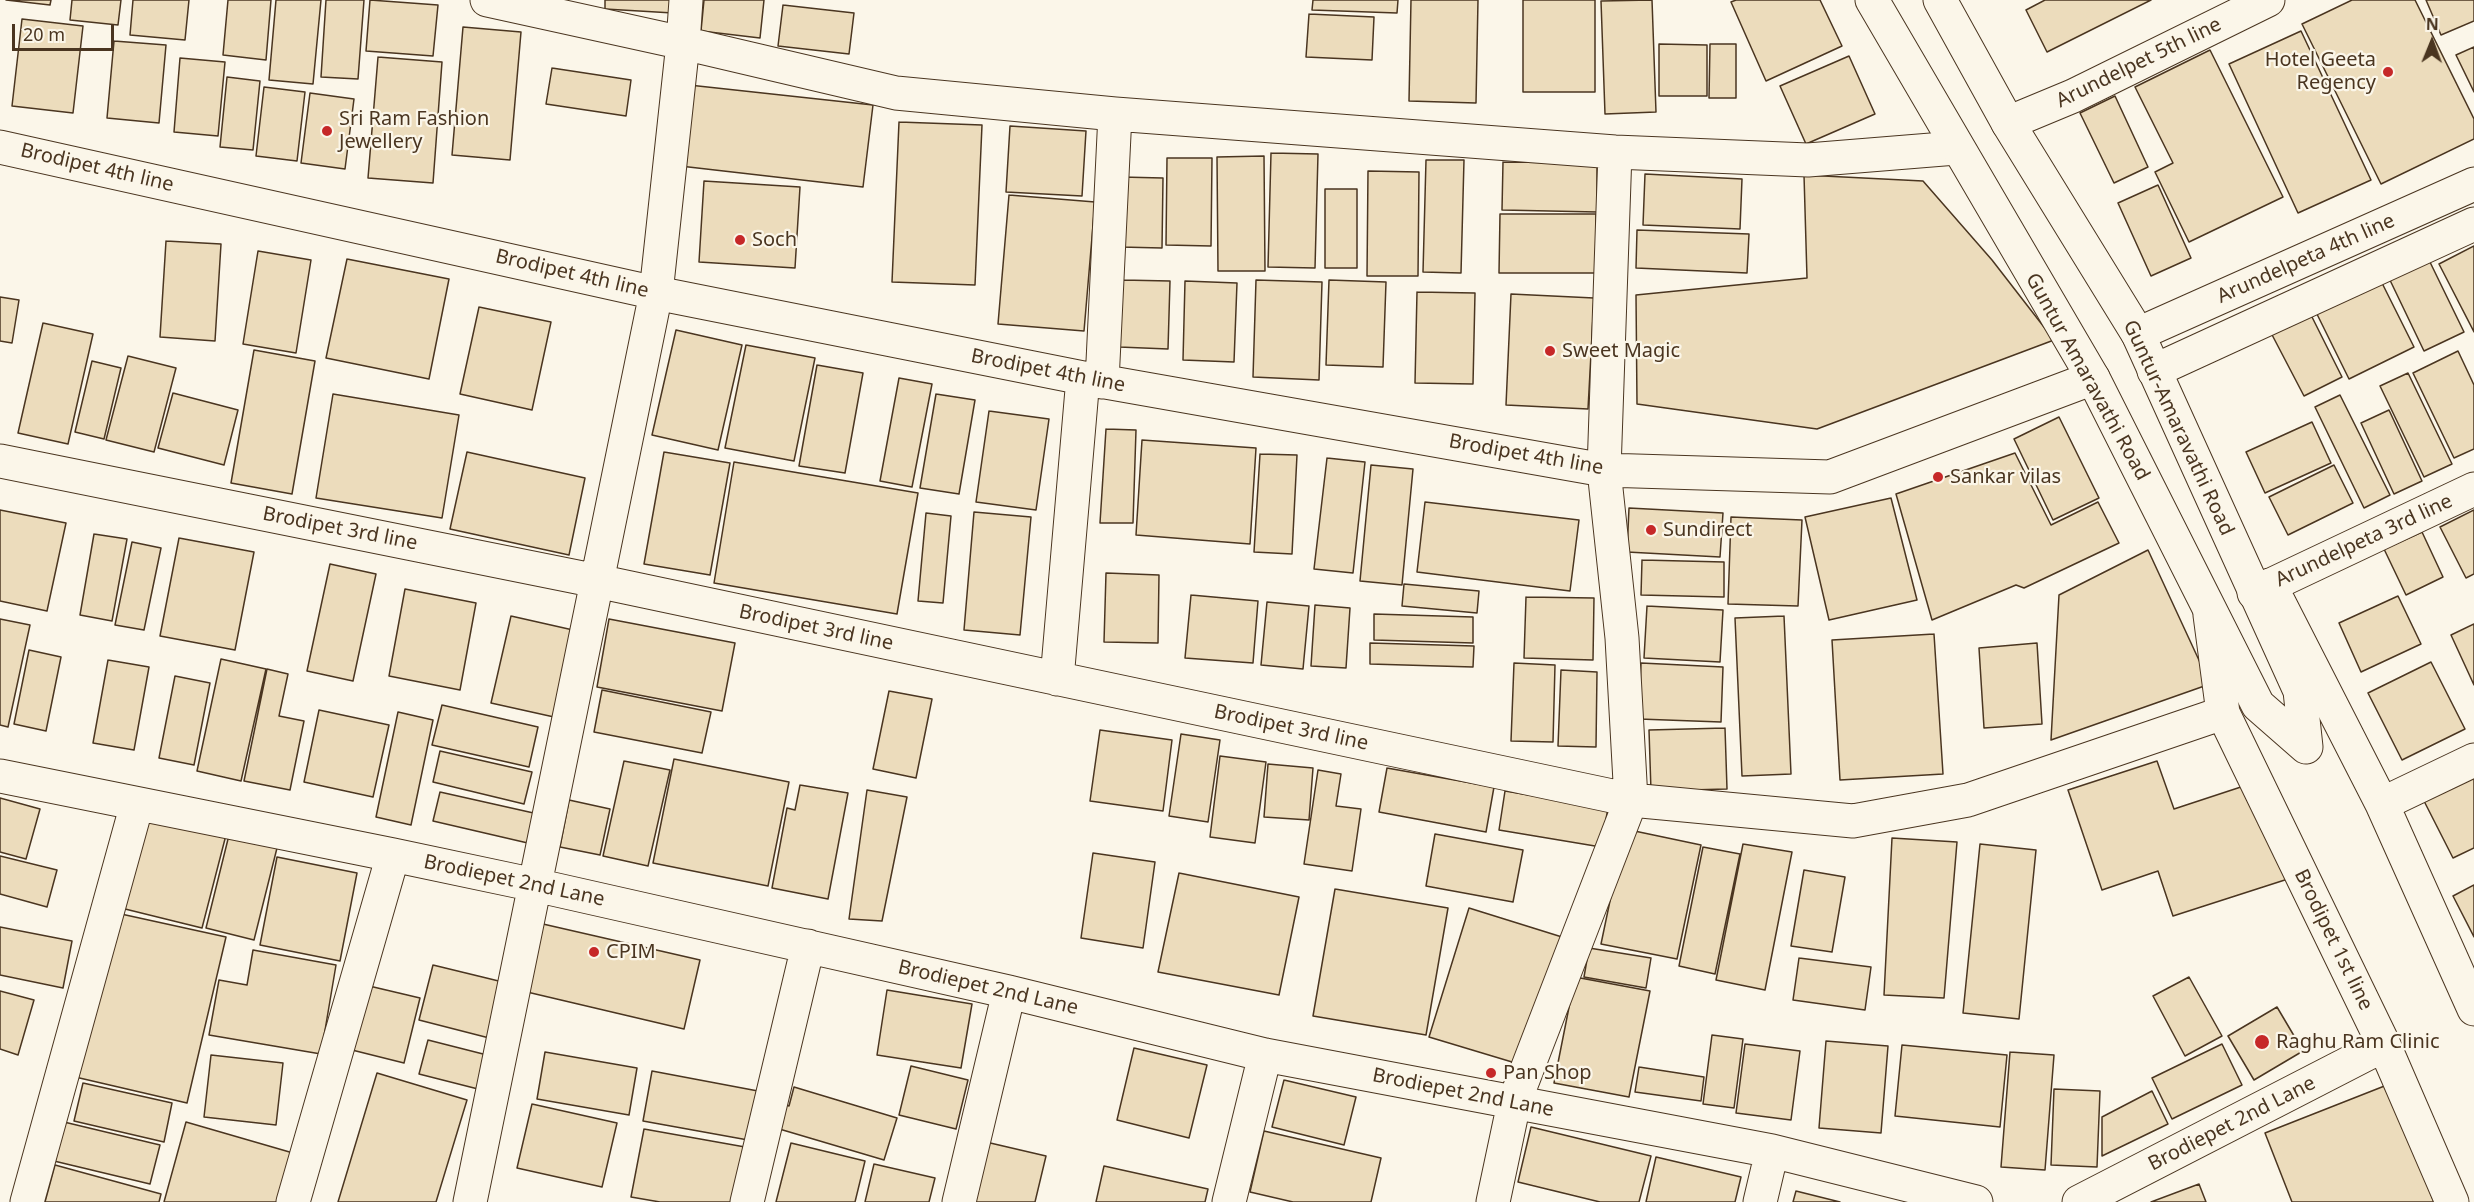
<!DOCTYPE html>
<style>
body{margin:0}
#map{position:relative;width:2474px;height:1202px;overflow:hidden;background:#fbf6e9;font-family:"Noto Sans",sans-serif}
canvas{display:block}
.north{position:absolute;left:2402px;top:12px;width:60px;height:60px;-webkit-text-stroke:4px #fbf6e9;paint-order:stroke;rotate:1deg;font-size:16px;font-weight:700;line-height:24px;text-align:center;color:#4a3520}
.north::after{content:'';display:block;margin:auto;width:21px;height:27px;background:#4a3520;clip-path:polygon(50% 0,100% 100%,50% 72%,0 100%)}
.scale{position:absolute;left:12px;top:24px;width:102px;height:27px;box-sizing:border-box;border:3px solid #4a3520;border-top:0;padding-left:8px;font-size:18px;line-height:21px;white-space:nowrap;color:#4a3520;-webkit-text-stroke:4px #fbf6e9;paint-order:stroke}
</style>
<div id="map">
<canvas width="2474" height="1202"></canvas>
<div class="north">N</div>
<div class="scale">20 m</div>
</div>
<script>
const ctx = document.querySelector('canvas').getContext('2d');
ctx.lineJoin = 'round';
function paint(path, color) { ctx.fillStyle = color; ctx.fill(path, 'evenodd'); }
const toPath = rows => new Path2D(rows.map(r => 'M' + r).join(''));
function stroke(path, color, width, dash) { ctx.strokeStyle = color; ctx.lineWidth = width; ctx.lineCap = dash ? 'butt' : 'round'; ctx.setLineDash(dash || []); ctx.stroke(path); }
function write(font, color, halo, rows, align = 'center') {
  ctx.font = font + ' "Noto Sans",sans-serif'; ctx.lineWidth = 4.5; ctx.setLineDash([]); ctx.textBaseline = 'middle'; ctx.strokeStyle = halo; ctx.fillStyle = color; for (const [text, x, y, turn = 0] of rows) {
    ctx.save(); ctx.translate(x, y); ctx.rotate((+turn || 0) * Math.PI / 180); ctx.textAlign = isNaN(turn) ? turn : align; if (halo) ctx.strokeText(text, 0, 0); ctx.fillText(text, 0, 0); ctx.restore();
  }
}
const building = toPath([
 [6,0,51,0,50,5,6,0],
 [72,0,121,0,118,25,70,20,72,0],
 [133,0,189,0,185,40,130,35,133,0],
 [228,0,271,0,266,60,223,55,228,0],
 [276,0,321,0,313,84,269,80,276,0],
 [326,0,364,0,358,79,321,77,326,0],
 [370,0,438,5,433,56,366,51,370,0],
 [605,0,674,0,673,13,605,9,605,0],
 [704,0,764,0,760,38,701,31,704,0],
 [1313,0,1398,0,1397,13,1312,10,1313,0],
 [1411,0,1478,0,1476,103,1409,101,1411,0],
 [1523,0,1595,0,1595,92,1523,92,1523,0],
 [1652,0,1656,112,1605,114,1601,1,1652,0],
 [1736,0,1820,0,1842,46,1766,81,1731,2,1736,0],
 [2045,0,2151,0,2047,52,2026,10,2045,0],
 [2352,0,2415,0,2474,119,2474,139,2381,184,2302,24,2352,0],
 [2426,0,2474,0,2474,21,2441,35,2426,0],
 [783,5,854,13,849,54,778,46,783,5],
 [1309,14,1374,17,1372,60,1306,57,1309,14],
 [22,19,83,26,73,113,12,106,22,19],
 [463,27,521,32,510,160,452,155,463,27],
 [2301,31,2371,180,2298,213,2229,64,2301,31],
 [114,41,166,45,159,123,107,118,114,41],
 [1659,44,1707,45,1707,96,1659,96,1659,44],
 [1710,44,1736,44,1736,98,1709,98,1710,44],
 [2474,47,2474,92,2456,55,2474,47],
 [2210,50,2283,197,2189,242,2155,172,2173,163,2135,87,2210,50],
 [1849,56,1875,114,1806,144,1780,86,1849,56],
 [378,57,442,62,433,183,368,178,378,57],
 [180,58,225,62,218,136,174,132,180,58],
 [552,68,631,80,626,116,546,104,552,68],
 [227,77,260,81,253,150,220,147,227,77],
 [689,85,873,105,863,187,680,166,689,85],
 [264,87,305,92,297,161,256,156,264,87],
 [310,93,354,99,345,169,301,163,310,93],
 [2115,96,2148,167,2114,183,2080,113,2115,96],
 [899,122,982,125,975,285,892,282,899,122],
 [1010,126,1086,131,1082,196,1006,192,1010,126],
 [1271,153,1318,154,1315,268,1268,267,1271,153],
 [1264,156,1265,271,1218,271,1217,157,1264,156],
 [1167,158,1212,158,1211,246,1166,245,1167,158],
 [1426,160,1464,160,1461,273,1423,272,1426,160],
 [1503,162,1597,163,1597,212,1502,210,1503,162],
 [1368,171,1419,172,1418,276,1367,276,1368,171],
 [1645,174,1742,179,1740,229,1643,225,1645,174],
 [1804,175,1923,181,1992,260,2054,340,1817,429,1637,404,1636,295,1807,278,1804,175],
 [1121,177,1163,178,1162,248,1120,247,1121,177],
 [704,181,800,187,795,268,699,262,704,181],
 [2158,185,2191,258,2151,276,2118,203,2158,185],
 [1325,189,1357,189,1357,268,1325,268,1325,189],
 [1009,195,1095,202,1084,331,998,324,1009,195],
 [1500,214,1596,214,1596,273,1499,273,1500,214],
 [1637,230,1749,234,1747,273,1636,268,1637,230],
 [166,241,221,244,215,341,160,337,166,241],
 [2474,246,2474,332,2439,264,2474,246],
 [258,251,311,260,296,353,243,344,258,251],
 [2428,258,2464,332,2424,351,2388,276,2428,258],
 [347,259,449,279,429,379,326,358,347,259],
 [2376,271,2414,347,2349,379,2311,302,2376,271],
 [1122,280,1170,281,1168,349,1119,347,1122,280],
 [1256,280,1322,282,1319,380,1253,377,1256,280],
 [1329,280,1386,282,1383,367,1326,365,1329,280],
 [1185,281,1237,283,1234,362,1183,360,1185,281],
 [1417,292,1475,293,1473,384,1415,383,1417,292],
 [1511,294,1594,298,1588,409,1506,405,1511,294],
 [0,297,19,300,12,343,0,341,0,297],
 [479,307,551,322,532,410,460,394,479,307],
 [2308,309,2342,377,2304,396,2269,329,2308,309],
 [43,323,93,334,68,444,18,433,43,323],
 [676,330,742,345,718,450,652,435,676,330],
 [746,345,815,358,794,461,725,448,746,345],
 [254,350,315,361,292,494,231,483,254,350],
 [2458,351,2474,385,2474,449,2454,458,2413,373,2458,351],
 [128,356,176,368,154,452,106,440,128,356],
 [92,361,121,368,104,439,75,432,92,361],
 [817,365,863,373,845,473,799,466,817,365],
 [2408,373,2452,464,2424,477,2380,386,2408,373],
 [899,378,932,384,912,487,880,481,899,378],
 [173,393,238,410,224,465,158,448,173,393],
 [333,394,459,415,442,518,316,498,333,394],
 [936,394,975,400,959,494,920,488,936,394],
 [2340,395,2390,495,2364,508,2315,407,2340,395],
 [2389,410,2422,481,2394,494,2361,423,2389,410],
 [989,411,1049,419,1036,510,976,502,989,411],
 [2059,417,2099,498,2053,520,2014,439,2059,417],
 [2312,422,2331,463,2265,493,2246,452,2312,422],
 [1106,429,1136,430,1133,523,1100,523,1106,429],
 [1142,440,1256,448,1250,544,1136,535,1142,440],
 [467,452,585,478,569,555,450,529,467,452],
 [664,452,730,463,710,575,644,564,664,452],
 [2015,453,2051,525,2098,502,2119,543,2024,588,2016,585,1932,620,1896,494,2015,453],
 [1260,454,1297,455,1292,554,1254,552,1260,454],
 [1327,458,1365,462,1353,573,1314,569,1327,458],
 [734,462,918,493,897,614,714,583,734,462],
 [1371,465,1413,469,1402,585,1360,581,1371,465],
 [2334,465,2353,503,2288,535,2269,497,2334,465],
 [1891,498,1917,600,1829,620,1805,517,1891,498],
 [1425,502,1579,520,1570,591,1417,572,1425,502],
 [1629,508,1723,513,1720,557,1627,552,1629,508],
 [0,510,66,523,47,611,0,601,0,510],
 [2474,510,2474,574,2466,578,2440,527,2474,510],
 [974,512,1031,517,1020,635,964,630,974,512],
 [926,513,951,516,943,603,918,601,926,513],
 [1731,517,1802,520,1798,606,1728,604,1731,517],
 [2422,532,2443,577,2406,595,2384,549,2422,532],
 [94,534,127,539,112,621,80,615,94,534],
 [179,538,254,552,235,650,160,636,179,538],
 [132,542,161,548,144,630,115,625,132,542],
 [2148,550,2210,684,2051,740,2059,595,2148,550],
 [1642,560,1724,562,1724,597,1641,595,1642,560],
 [330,564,376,574,353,681,307,671,330,564],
 [1106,573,1159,575,1158,643,1104,642,1106,573],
 [1404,584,1479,591,1477,613,1402,606,1404,584],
 [405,589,476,603,460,690,389,676,405,589],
 [1191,595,1258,601,1253,663,1185,658,1191,595],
 [2398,596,2421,644,2361,672,2339,623,2398,596],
 [1526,597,1594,598,1593,660,1524,658,1526,597],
 [1267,602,1309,606,1303,669,1261,665,1267,602],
 [1315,605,1350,608,1346,668,1311,666,1315,605],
 [1647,606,1723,610,1720,662,1644,658,1647,606],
 [1374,614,1473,617,1473,643,1374,640,1374,614],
 [511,616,573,630,554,717,491,703,511,616],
 [1784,616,1791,774,1742,776,1735,618,1784,616],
 [0,619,30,625,8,727,0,725,0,619],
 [609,619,735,643,722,711,597,687,609,619],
 [2474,624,2474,685,2451,635,2474,624],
 [1934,634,1943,774,1840,780,1832,640,1934,634],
 [1370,643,1474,646,1473,667,1370,664,1370,643],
 [2037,643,2042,724,1984,728,1979,648,2037,643],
 [29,650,61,657,46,731,14,724,29,650],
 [221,659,266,669,241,781,197,771,221,659],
 [108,660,149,667,134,750,93,743,108,660],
 [2431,662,2465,729,2402,760,2368,693,2431,662],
 [1514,663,1555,665,1553,742,1511,741,1514,663],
 [1641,663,1723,667,1721,722,1639,719,1641,663],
 [267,669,288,674,279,716,304,721,290,790,244,781,267,669],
 [1561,670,1597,672,1596,747,1558,746,1561,670],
 [175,676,210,683,194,765,159,758,175,676],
 [602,690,711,712,702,753,594,732,602,690],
 [889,691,932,699,916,778,873,769,889,691],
 [442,705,538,727,529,767,432,745,442,705],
 [319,710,389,725,373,797,304,782,319,710],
 [398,712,433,720,411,825,376,817,398,712],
 [1725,728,1727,789,1651,791,1649,730,1725,728],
 [1100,730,1172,740,1163,811,1090,801,1100,730],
 [1181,734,1220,740,1208,822,1169,816,1181,734],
 [440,751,532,772,524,804,433,782,440,751],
 [1220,756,1266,762,1255,843,1210,837,1220,756],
 [674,759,789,782,768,886,653,863,674,759],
 [624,761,670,770,648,866,603,856,624,761],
 [2157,761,2174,809,2253,783,2291,878,2173,916,2158,871,2102,890,2068,790,2157,761],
 [1268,764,1313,768,1309,820,1264,817,1268,764],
 [1387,768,1494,787,1486,832,1379,812,1387,768],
 [1318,770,1341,774,1336,806,1361,809,1352,871,1304,864,1318,770],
 [2474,776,2474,848,2453,858,2424,801,2474,776],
 [800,785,848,793,828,899,772,888,787,808,795,810,800,785],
 [867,790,907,797,882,921,849,919,867,790],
 [1505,791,1608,808,1601,847,1499,830,1505,791],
 [440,792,538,814,532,844,433,821,440,792],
 [0,798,40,809,26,859,0,852,0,798],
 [569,800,610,809,600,855,560,847,569,800],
 [141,811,226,835,202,928,117,907,141,811],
 [1625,829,1701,845,1677,959,1601,944,1625,829],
 [230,831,278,844,254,940,206,928,230,831],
 [1435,834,1523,850,1513,902,1426,886,1435,834],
 [1892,838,1957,842,1944,998,1884,995,1892,838],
 [1743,844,1792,852,1765,990,1716,980,1743,844],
 [1980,844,2036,850,2019,1019,1963,1013,1980,844],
 [1703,847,1740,854,1715,974,1679,966,1703,847],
 [1093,853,1155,862,1143,948,1081,938,1093,853],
 [0,856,57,870,47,907,0,894,0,856],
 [277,857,357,873,340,961,260,945,277,857],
 [1804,870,1845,877,1832,952,1791,946,1804,870],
 [1179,873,1299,897,1279,995,1158,972,1179,873],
 [2474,885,2474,937,2453,896,2474,885],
 [1335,889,1448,908,1426,1035,1313,1016,1335,889],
 [1469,908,1562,937,1522,1065,1429,1037,1469,908],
 [112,912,226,937,187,1103,71,1076,112,912],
 [543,924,700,960,684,1029,527,992,543,924],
 [0,927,72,941,63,988,0,975,0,927],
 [1589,948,1651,958,1646,988,1584,977,1589,948],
 [253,950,336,965,321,1054,209,1035,219,980,247,985,253,950],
 [1799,958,1871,967,1865,1010,1793,1000,1799,958],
 [433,965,511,984,497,1040,419,1020,433,965],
 [1575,977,1650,991,1629,1097,1554,1083,1575,977],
 [2189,977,2222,1036,2185,1056,2153,996,2189,977],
 [365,985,420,998,404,1063,348,1049,365,985],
 [887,990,972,1004,961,1068,877,1055,887,990],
 [0,991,34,1000,18,1055,0,1049,0,991],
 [2277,1007,2303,1051,2254,1080,2228,1036,2277,1007],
 [1712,1035,1743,1039,1734,1108,1703,1104,1712,1035],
 [428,1040,487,1055,478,1089,419,1074,428,1040],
 [1826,1041,1888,1046,1881,1133,1819,1128,1826,1041],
 [1745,1044,1800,1051,1791,1120,1736,1113,1745,1044],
 [2222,1044,2242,1085,2172,1119,2152,1078,2222,1044],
 [1902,1045,2007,1055,2000,1127,1895,1116,1902,1045],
 [1134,1048,1207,1065,1189,1138,1117,1120,1134,1048],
 [545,1052,637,1068,629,1115,537,1099,545,1052],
 [2010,1052,2054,1055,2045,1170,2001,1167,2010,1052],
 [211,1055,283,1063,276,1125,204,1117,211,1055],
 [911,1066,968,1080,956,1129,899,1115,911,1066],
 [1639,1067,1704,1077,1701,1101,1635,1092,1639,1067],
 [652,1071,758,1091,748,1140,643,1121,652,1071],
 [377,1073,467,1100,436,1202,338,1202,377,1073],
 [1284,1080,1356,1097,1344,1145,1272,1127,1284,1080],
 [83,1083,172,1103,164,1142,74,1121,83,1083],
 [2387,1085,2434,1202,2292,1202,2265,1133,2387,1085],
 [794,1087,897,1118,884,1160,776,1128,784,1104,789,1106,794,1087],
 [2054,1089,2100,1091,2097,1167,2051,1165,2054,1089],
 [2152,1091,2168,1124,2102,1156,2102,1117,2152,1091],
 [532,1104,617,1123,602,1187,517,1168,532,1104],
 [64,1122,160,1145,150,1184,54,1161,64,1122],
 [186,1122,293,1153,279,1202,164,1202,186,1122],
 [1531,1127,1651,1156,1639,1202,1600,1202,1518,1182,1531,1127],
 [644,1129,745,1147,735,1202,660,1202,631,1197,644,1129],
 [1264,1131,1381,1158,1371,1202,1293,1202,1250,1192,1264,1131],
 [986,1142,1046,1156,1035,1202,971,1202,986,1142],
 [791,1143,865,1161,855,1202,776,1202,791,1143],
 [1656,1157,1741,1177,1735,1202,1646,1202,1656,1157],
 [874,1164,935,1178,929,1202,865,1202,874,1164],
 [55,1165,161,1194,159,1202,45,1202,55,1165],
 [1104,1166,1208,1189,1205,1202,1096,1202,1104,1166],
 [2199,1184,2206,1202,2151,1202,2199,1184],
 [1796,1191,1840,1202,1793,1202,1796,1191]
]);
const minor = toPath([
 [487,0,683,43,896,93,1115,114,1615,152,1808,160,1956,148],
 [2008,123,2073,96,2268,0],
 [0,147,656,293,1083,378,1604,470,1830,477,2093,378],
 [2138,334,2474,184],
 [2154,371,2474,224],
 [1102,382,1115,114],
 [0,461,597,581,1631,800,1853,821,1968,800,2223,713,2210,615],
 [2270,585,2382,804,2474,1009],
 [2254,593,2474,489],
 [1057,679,1083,378],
 [2223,713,2384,1045,2452,1202],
 [0,776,393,855,535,885,1009,992,1265,1055,1772,1151,1976,1202],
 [2382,804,2474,760],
 [27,1202,137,804],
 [293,1202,393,855],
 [470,1202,656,293,683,43,686,0],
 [747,1202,808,946],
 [959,1202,1009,992],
 [1229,1202,1265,1055],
 [1493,1202,1514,1103,1631,800,1622,638,1604,470,1615,152],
 [1760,1202,1772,1151],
 [2079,1202,2384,1045]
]);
const major = toPath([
 [1872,0,2093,378,2258,705,2306,747],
 [1940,0,2008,123,2138,334,2300,691,2306,747]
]);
const markers = [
 [2388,72,6,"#c62828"],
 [327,131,6,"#c62828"],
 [740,240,6,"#c62828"],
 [1550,351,6,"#c62828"],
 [1938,477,6,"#c62828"],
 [1651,530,6,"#c62828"],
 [594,952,6,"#c62828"],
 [2262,1042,8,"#c62828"],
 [1491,1073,6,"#c62828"]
];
const poiNames = [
 ["Hotel Geeta",2376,60,"right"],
 ["Regency",2376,83,"right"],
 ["Sri Ram Fashion",339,119],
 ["Jewellery",339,142],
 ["Soch",752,240],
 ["Sweet Magic",1562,351],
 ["Sankar vilas",1950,477],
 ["Sundirect",1663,530],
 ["CPIM",606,952],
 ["Raghu Ram Clinic",2276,1042],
 ["Pan Shop",1503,1073]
];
const streetNames = [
 ["Arundelpet 5th line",2139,63,-26],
 ["Brodipet 4th line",97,168,13],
 ["Arundelpeta 4th line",2306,259,-24],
 ["Brodipet 4th line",572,274,13],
 ["Brodipet 4th line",1048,371,11],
 ["Guntur Amaravathi Road",2087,377,61],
 ["Guntur-Amaravathi Road",2178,428,65],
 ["Brodipet 4th line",1526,455,10],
 ["Brodipet 3rd line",340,529,11],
 ["Arundelpeta 3rd line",2364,541,-25],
 ["Brodipet 3rd line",816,628,12],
 ["Brodipet 3rd line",1291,728,12],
 ["Brodiepet 2nd Lane",514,881,12],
 ["Brodipet 1st line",2333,940,64],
 ["Brodiepet 2nd Lane",988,988,13],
 ["Brodiepet 2nd Lane",1463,1093,11],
 ["Brodiepet 2nd Lane",2232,1124,-27]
];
paint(building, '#ecdcbc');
stroke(building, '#4a3520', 1.5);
stroke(minor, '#4a3520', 35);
stroke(major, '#4a3520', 35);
stroke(minor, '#fbf6e9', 33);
stroke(major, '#fbf6e9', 33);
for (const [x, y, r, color] of markers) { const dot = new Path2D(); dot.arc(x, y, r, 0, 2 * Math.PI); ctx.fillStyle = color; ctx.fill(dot); stroke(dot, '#fbf6e9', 2); }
write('20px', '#4a3520', '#fbf6e9', poiNames, 'left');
write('20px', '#4a3520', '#fbf6e9', streetNames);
</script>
